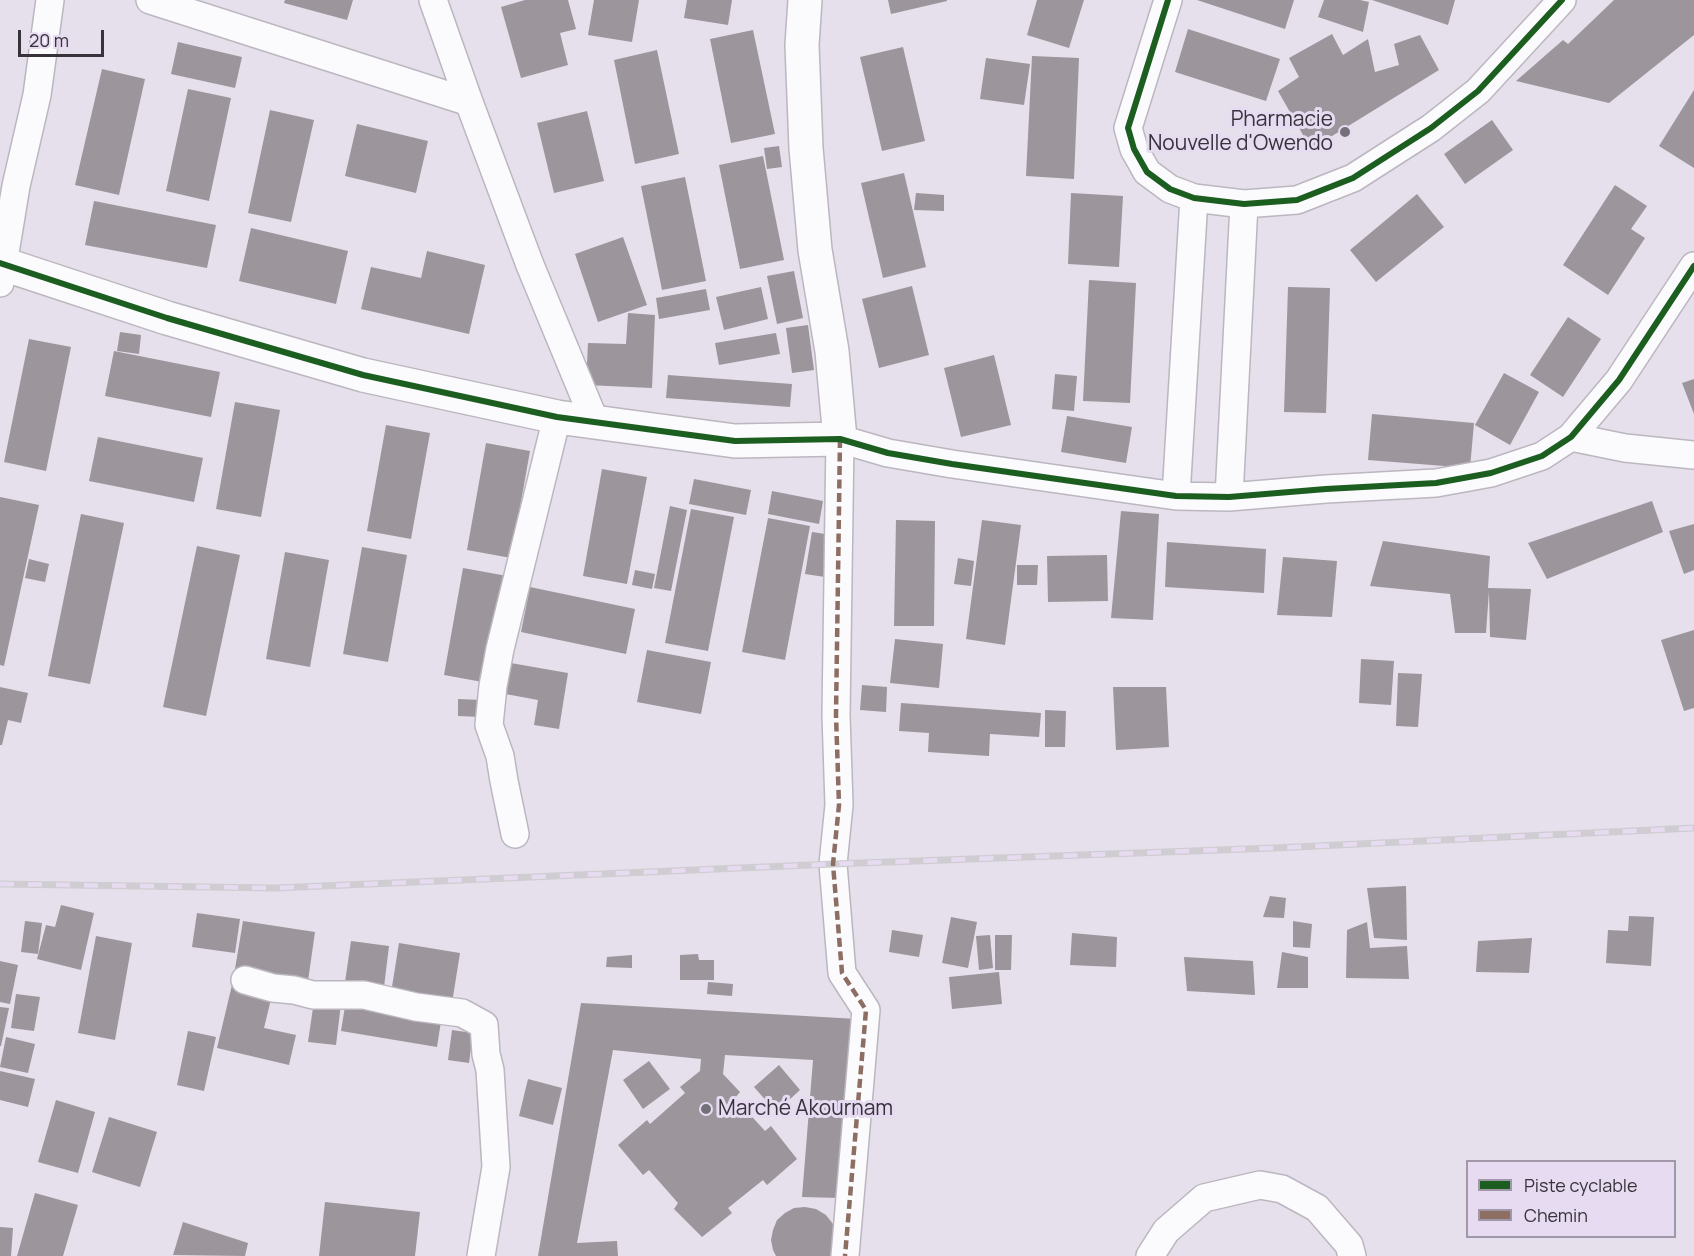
<!DOCTYPE html>
<meta charset="utf-8">
<style>
body{margin:0}
#map{position:relative;width:1694px;height:1256px;overflow:hidden;background:#e6e0ec;font-family:Manrope,sans-serif}
canvas{display:block}
.legend{position:absolute;left:1466px;top:1160px;width:210px;height:78px;box-sizing:border-box;background:#e6dbf1;border:2px solid #a098a8;margin:0;padding:8px 10px;list-style:none;font-size:18px;color:#37333b}
.legend li{display:flex;align-items:center;gap:12px;height:30px}
.legend b{width:30px;border:2px solid #a098a8}
.scale{position:absolute;left:18px;top:30px;width:86px;height:27px;box-sizing:border-box;border:3px solid #37333b;border-top:0;padding-left:8px;font-size:18px;line-height:21px;white-space:nowrap;color:#37333b;-webkit-text-stroke:4px #e6dbf1;paint-order:stroke}
</style>
<div id="map">
<canvas width="1694" height="1256"></canvas>
<ul class="legend">
<li><b style="height:8px;background:#1b5e20"></b>Piste cyclable</li>
<li><b style="height:8px;background:#8d6e63"></b>Chemin</li>
</ul>
<div class="scale">20 m</div>
</div>
<script>
const ctx = document.querySelector('canvas').getContext('2d');
ctx.lineJoin = 'round';
function paint(path, color) { ctx.fillStyle = color; ctx.fill(path, 'evenodd'); }
const toPath = rows => new Path2D(rows.map(r => 'M' + r).join(''));
function stroke(path, color, width, dash) { ctx.strokeStyle = color; ctx.lineWidth = width; ctx.lineCap = dash ? 'butt' : 'round'; ctx.setLineDash(dash || []); ctx.stroke(path); }
function write(font, color, halo, rows, align = 'center') {
  ctx.font = font + ' Manrope,sans-serif'; ctx.lineWidth = 6; ctx.setLineDash([]); ctx.textBaseline = 'middle'; ctx.strokeStyle = halo; ctx.fillStyle = color; for (const [text, x, y, turn = 0] of rows) {
    ctx.save(); ctx.translate(x, y); ctx.rotate((+turn || 0) * Math.PI / 180); ctx.textAlign = isNaN(turn) ? turn : align; if (halo) ctx.strokeText(text, 0, 0); ctx.fillText(text, 0, 0); ctx.restore();
  }
}
const building = toPath([
 [285,0,353,0,347,20,284,3],
 [525,0,568,0,576,29,560,33,568,65,521,78,501,7],
 [594,0,639,0,632,42,588,35],
 [687,0,732,0,728,25,684,18],
 [888,0,947,0,947,1,891,14],
 [1037,0,1084,0,1069,48,1027,35],
 [1197,0,1294,0,1285,29],
 [1324,0,1360,0,1369,2,1363,32,1318,17],
 [1372,0,1455,0,1448,25],
 [1614,0,1694,0,1694,35,1609,103,1516,81,1563,40,1568,44],
 [1188,29,1280,59,1266,101,1175,72],
 [753,30,775,134,731,143,710,39],
 [1332,34,1343,55,1368,39,1375,72,1399,65,1394,44,1420,35,1439,70,1311,149,1278,91,1299,77,1289,58],
 [178,42,242,57,235,88,171,74],
 [903,47,925,141,882,151,860,57],
 [657,50,679,154,635,164,614,60],
 [1032,56,1079,58,1074,179,1026,176],
 [986,58,1030,64,1024,105,980,99],
 [102,69,145,79,119,195,75,185],
 [188,89,231,98,209,201,166,191],
 [1694,90,1694,168,1659,146],
 [270,110,314,120,291,222,248,213],
 [587,111,604,181,554,193,537,123],
 [1492,120,1513,150,1465,184,1444,154],
 [357,124,428,141,416,193,345,176],
 [779,146,782,167,767,169,764,148],
 [763,156,784,260,740,269,719,165],
 [904,173,926,267,883,278,861,183],
 [685,177,706,281,662,290,641,186],
 [1615,185,1647,206,1631,229,1645,238,1608,295,1563,265],
 [916,193,944,195,944,211,914,210],
 [1071,193,1123,196,1119,267,1068,264],
 [1417,194,1444,227,1376,282,1350,250],
 [94,201,216,225,207,268,85,245],
 [251,228,348,251,336,304,239,281],
 [623,237,647,305,598,322,575,254],
 [427,251,485,265,469,334,361,309,371,267,421,278],
 [794,271,803,318,777,324,767,276],
 [1089,280,1136,283,1130,403,1083,401],
 [912,286,929,355,879,368,862,299],
 [761,287,768,319,724,330,716,297],
 [1288,287,1330,288,1326,413,1284,412],
 [706,289,710,310,659,319,656,298],
 [628,313,655,315,652,388,586,385,588,343,626,344],
 [1568,317,1601,339,1563,397,1530,375],
 [808,325,814,370,792,373,786,328],
 [120,332,141,335,139,354,117,351],
 [776,333,780,354,719,365,715,343],
 [29,339,71,347,46,471,4,462],
 [114,351,220,372,211,417,105,396],
 [994,355,1011,425,961,437,944,368],
 [1504,373,1539,392,1510,445,1475,425],
 [1055,374,1077,376,1074,411,1052,409],
 [668,375,792,384,790,407,666,398],
 [1694,379,1694,414,1682,383],
 [235,402,280,410,261,517,216,509],
 [1372,414,1474,423,1470,468,1368,460],
 [1067,416,1132,427,1126,463,1061,452],
 [386,425,430,433,411,539,367,531],
 [98,437,203,458,194,502,89,481],
 [486,443,530,451,511,558,467,550],
 [602,469,647,477,627,584,583,576],
 [694,479,751,490,746,515,689,504],
 [772,491,823,501,819,524,768,514],
 [0,497,39,505,4,666,0,665],
 [1652,501,1663,532,1547,579,1528,543],
 [670,506,687,510,671,591,654,588],
 [691,509,734,517,708,651,665,643],
 [1121,511,1159,514,1153,620,1111,618],
 [81,514,124,523,90,684,48,676],
 [768,518,810,526,785,660,742,652],
 [896,520,935,521,934,626,894,626],
 [982,520,1021,525,1005,645,966,639],
 [1694,524,1694,570,1684,574,1669,531],
 [812,532,832,535,825,577,805,574],
 [1383,541,1490,556,1488,588,1531,589,1526,640,1490,637,1489,591,1486,633,1455,633,1450,594,1370,586],
 [1167,542,1266,549,1264,593,1165,587],
 [197,546,240,555,206,716,163,707],
 [362,547,407,555,388,662,343,654],
 [285,552,329,560,310,667,266,659],
 [1107,555,1108,601,1048,602,1047,556],
 [1283,557,1337,561,1332,617,1277,615],
 [958,558,974,561,971,586,954,584],
 [29,559,49,564,45,582,25,578],
 [1017,565,1038,565,1037,585,1017,585],
 [463,568,507,576,488,683,444,675],
 [635,570,655,574,652,589,632,585],
 [530,587,635,609,626,654,521,632],
 [1694,630,1694,708,1684,711,1661,640],
 [895,639,943,644,939,688,890,683],
 [647,650,711,662,701,714,637,702],
 [1361,659,1394,661,1391,705,1359,703],
 [505,662,568,673,559,729,534,725,538,700,500,693],
 [1398,673,1422,674,1418,727,1396,726],
 [862,685,887,687,886,712,860,710],
 [0,687,28,693,21,723,8,720,2,745,0,745],
 [1113,687,1166,687,1169,747,1116,750],
 [458,699,482,700,482,717,458,716],
 [901,703,1041,713,1039,737,990,734,989,756,928,752,929,733,899,731],
 [1045,710,1066,711,1065,747,1045,747],
 [1406,886,1407,940,1374,938,1367,888],
 [1270,896,1286,898,1284,918,1263,917],
 [61,905,94,913,81,970,37,959,46,925,55,927],
 [197,913,240,919,235,953,192,947],
 [1629,916,1654,917,1651,966,1606,963,1608,930,1628,931],
 [951,917,977,922,968,968,942,963],
 [25,921,42,923,38,954,21,952],
 [243,921,315,932,308,981,235,969],
 [1293,921,1312,924,1310,948,1293,947],
 [1367,922,1370,948,1407,946,1409,979,1346,978,1347,930],
 [892,930,923,935,919,957,889,952],
 [1072,933,1117,937,1116,967,1070,965],
 [990,935,993,968,979,970,976,936],
 [995,935,1012,935,1011,970,995,970],
 [96,936,132,943,115,1040,78,1033],
 [1532,938,1529,973,1476,972,1478,941],
 [351,941,389,946,384,987,345,982],
 [399,943,460,953,452,1003,391,993],
 [1282,952,1308,957,1308,988,1277,988],
 [698,954,699,960,714,960,714,980,680,980,680,955],
 [632,955,632,968,606,967,607,957],
 [1184,957,1253,961,1255,995,1187,991],
 [0,961,18,965,10,1004,0,1002],
 [999,972,1002,1004,952,1009,949,977],
 [708,982,733,984,732,996,707,994],
 [232,985,272,995,264,1028,296,1035,289,1065,217,1048],
 [16,994,40,997,34,1031,11,1028],
 [346,1000,442,1015,437,1047,341,1031],
 [314,1001,341,1004,336,1045,308,1042],
 [581,1003,857,1019,841,1198,802,1197,813,1060,725,1055,723,1074,740,1092,735,1098,765,1131,771,1126,797,1159,767,1185,763,1180,728,1208,732,1213,702,1237,674,1209,678,1203,649,1170,643,1175,618,1145,647,1120,650,1124,685,1093,680,1087,700,1071,701,1059,613,1050,577,1243,617,1241,618,1256,538,1256],
 [0,1007,9,1008,1,1046,0,1046],
 [452,1030,473,1033,469,1063,448,1060],
 [188,1031,216,1037,204,1091,177,1085],
 [6,1037,35,1044,28,1073,0,1067],
 [649,1061,670,1089,643,1109,623,1080],
 [779,1065,800,1090,776,1112,754,1087],
 [0,1071,35,1079,28,1107,0,1100],
 [528,1079,562,1088,553,1125,519,1116],
 [56,1100,95,1112,78,1173,38,1162],
 [109,1117,157,1132,140,1187,92,1172],
 [35,1193,78,1205,63,1256,17,1256],
 [325,1202,420,1212,415,1256,319,1256],
 [805,1207,816,1209,826,1215,833,1224,836,1234,832,1256,776,1256,773,1250,771,1240,773,1230,777,1220,785,1213,794,1208],
 [183,1222,248,1243,245,1256,173,1255],
 [0,1227,13,1228,11,1256,0,1256]
]);
const street = toPath([
 [150,0,469,102],
 [433,0,469,102,530,265,595,422],
 [1168,0,1128,128,1134,149,1147,172,1170,189,1194,198,1244,204,1297,200,1353,178,1431,128,1478,91,1562,0],
 [0,283,16,186,37,95,50,0],
 [1571,437,1625,448,1694,455],
 [1176,496,1194,198],
 [1229,497,1244,204],
 [515,834,504,781,500,756,489,725,493,686,500,649,557,417],
 [245,980,273,988,294,990,313,995,364,995,416,1007,462,1013,484,1025,486,1054,490,1070,496,1167,481,1256],
 [845,1256,866,1010,842,973,833,864,839,805,836,715,840,439,888,453,952,464,1176,496,1229,497,1326,489,1436,483,1491,473,1542,456,1571,437,1619,380,1694,266],
 [1150,1256,1166,1231,1204,1198,1260,1185,1282,1189,1317,1208,1349,1245,1352,1256]
]);
const secondary = toPath([
 [0,263,167,318,363,375,557,417,735,441,840,439,832,351,815,250,806,148,802,45,805,0]
]);
const rail = toPath([
 [0,884,276,888,833,864,1275,848,1694,828]
]);
const quiet = toPath([
 [840,439,836,715,839,805,833,864,842,973,866,1010,845,1256]
]);
const cycleway = toPath([
 [1168,0,1128,128,1134,149,1147,172,1170,189,1194,198,1244,204,1297,200,1353,178,1431,128,1478,91,1562,0],
 [0,263,167,318,363,375,557,417,735,441,840,439,888,453,952,464,1176,496,1229,497,1326,489,1436,483,1491,473,1542,456,1571,437,1619,380,1694,266]
]);
const markers = [
 [1345,132,6,"#747079"],
 [706,1109,6,"#747079"]
];
const poiNames = [
 ["Pharmacie",1333,120],
 ["Nouvelle d'Owendo",1333,144],
 ["Marché Akournam",718,1109,"left"]
];
paint(building, '#9c959c');
stroke(street, '#bbb6bf', 30);
stroke(secondary, '#bbb6bf', 36);
stroke(street, '#fbfafc', 27);
stroke(secondary, '#fbfafc', 33);
stroke(rail, '#cfcdd1', 7);
stroke(rail, '#e6dbf1', 4.5, [14]);
stroke(quiet, '#8d6e63', 4.5, [9, 4.5]);
stroke(cycleway, '#1b5e20', 6);
for (const [x, y, r, color] of markers) { const dot = new Path2D(); dot.arc(x, y, r, 0, 2 * Math.PI); ctx.fillStyle = color; ctx.fill(dot); stroke(dot, '#e6dbf1', 2); }
write('21px', '#37333b', '#e6dbf1', poiNames, 'right');
</script>
